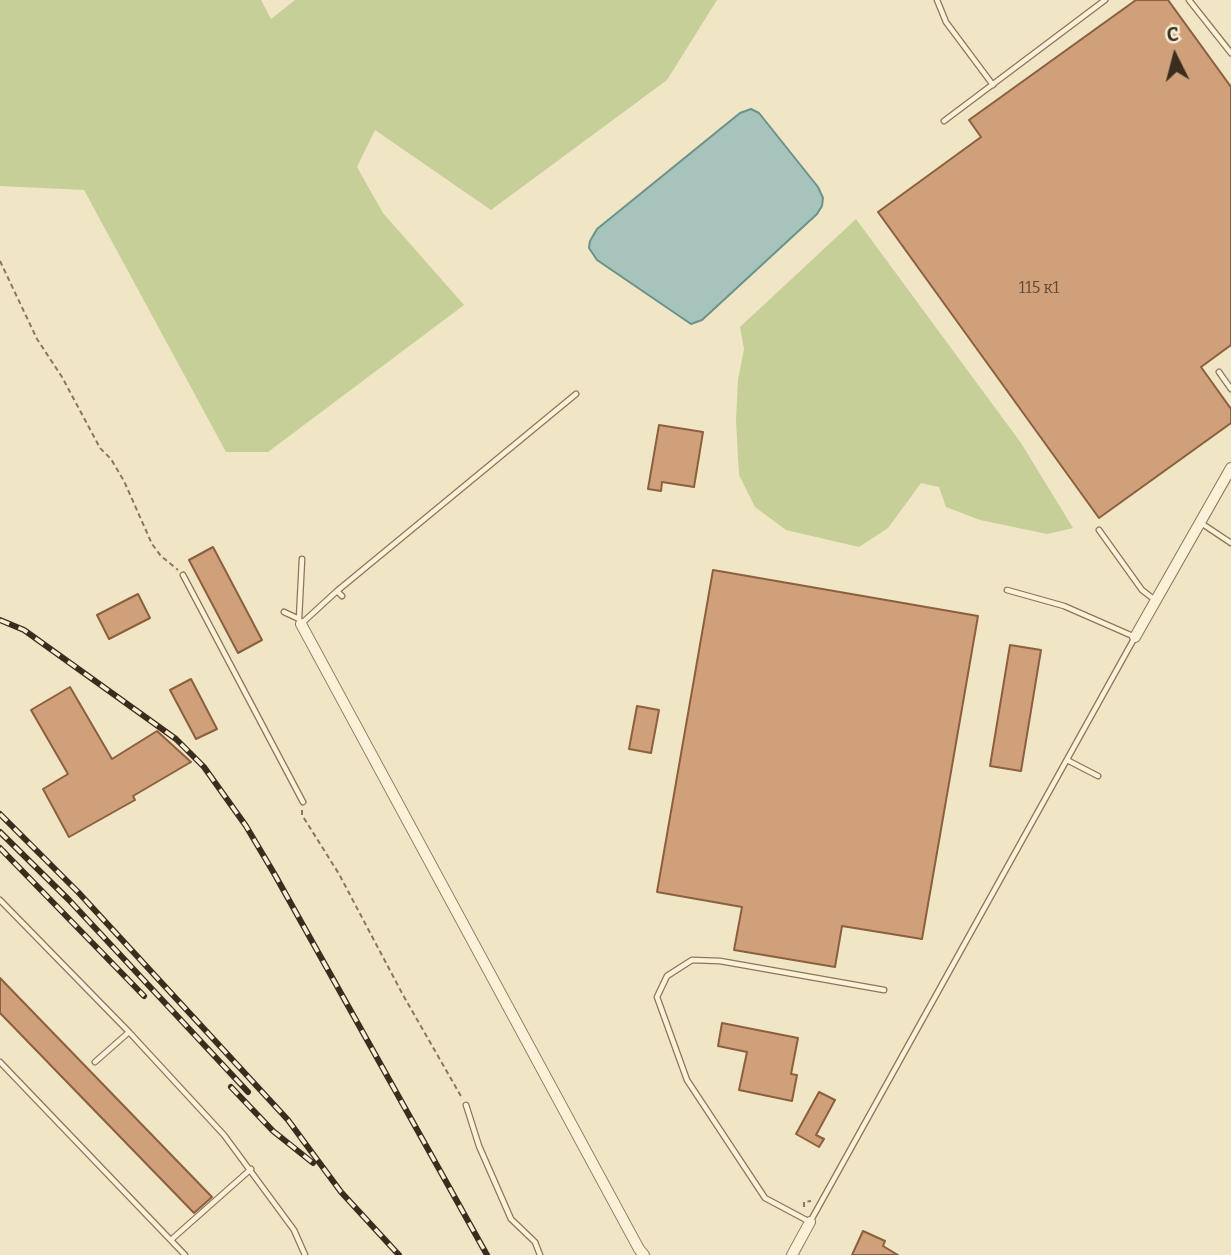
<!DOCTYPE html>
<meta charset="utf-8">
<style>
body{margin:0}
#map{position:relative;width:1231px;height:1255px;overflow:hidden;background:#f0e5c4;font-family:Bitter,serif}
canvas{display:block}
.north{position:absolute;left:1140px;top:21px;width:70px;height:70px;-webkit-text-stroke:5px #f7eed4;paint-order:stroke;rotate:354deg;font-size:19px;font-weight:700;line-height:28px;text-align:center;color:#3b2d1e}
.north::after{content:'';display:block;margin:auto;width:24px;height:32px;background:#3b2d1e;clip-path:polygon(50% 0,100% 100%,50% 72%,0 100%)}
</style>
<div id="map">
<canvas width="1231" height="1255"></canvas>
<div class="north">С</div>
</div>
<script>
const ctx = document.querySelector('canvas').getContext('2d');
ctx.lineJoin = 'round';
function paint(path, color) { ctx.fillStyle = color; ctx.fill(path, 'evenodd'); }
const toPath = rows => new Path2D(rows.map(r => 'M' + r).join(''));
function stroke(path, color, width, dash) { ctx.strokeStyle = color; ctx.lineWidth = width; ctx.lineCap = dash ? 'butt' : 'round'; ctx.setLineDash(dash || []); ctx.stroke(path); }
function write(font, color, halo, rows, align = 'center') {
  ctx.font = font + ' Bitter,serif'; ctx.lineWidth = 5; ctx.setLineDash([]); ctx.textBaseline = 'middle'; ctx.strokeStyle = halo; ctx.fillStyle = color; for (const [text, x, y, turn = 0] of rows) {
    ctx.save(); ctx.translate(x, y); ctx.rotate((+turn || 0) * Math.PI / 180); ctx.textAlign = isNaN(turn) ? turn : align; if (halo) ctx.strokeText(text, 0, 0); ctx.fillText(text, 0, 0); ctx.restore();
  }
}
const green = toPath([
 [0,0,261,0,271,19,295,0,717,0,667,80,491,210,375,130,357,167,383,213,464,305,268,452,226,452,84,190,0,186],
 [856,219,1021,443,1073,528,1047,534,980,520,946,507,939,487,921,483,888,528,859,547,786,530,755,507,739,475,736,420,738,380,744,349,740,327]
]);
const water = toPath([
 [751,109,759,113,818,187,823,198,822,206,817,214,702,320,691,324,597,260,589,248,590,241,597,229,740,113,751,109]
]);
const building = toPath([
 [1136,0,1168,0,1231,87,1231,345,1201,367,1231,409,1231,423,1099,518,878,212,981,137,969,120,1136,0],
 [659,425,703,432,694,487,662,482,661,491,648,489,659,425],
 [213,547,262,640,238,653,189,560,213,547],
 [713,570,978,616,922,939,842,926,835,967,734,950,742,907,657,892,713,570],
 [138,594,150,618,109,639,97,615,138,594],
 [1010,645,1041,650,1021,771,990,766,1010,645],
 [191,679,217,729,196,739,170,690,191,679],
 [70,687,112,759,157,731,191,762,133,796,135,800,69,837,43,789,68,774,31,710,70,687],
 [637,706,659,710,651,753,629,749,637,706],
 [0,978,212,1197,194,1213,0,1013,0,978],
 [722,1023,798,1038,791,1074,797,1075,792,1101,739,1090,747,1052,718,1046,722,1023],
 [819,1092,835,1100,816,1135,824,1139,819,1147,796,1134,819,1092],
 [863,1231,885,1241,883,1246,898,1255,852,1255,863,1231]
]);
const path = toPath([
 [0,261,37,339,62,377,100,448,111,459,124,481,152,544,161,556,178,570],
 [302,810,302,815,339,874,403,995,462,1098],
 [804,1207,804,1202,811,1201]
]);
const lane = toPath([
 [937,0,946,22,993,85],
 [1189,0,1231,53],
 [944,121,1105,0],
 [1219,372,1231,389],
 [1201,523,1231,543],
 [1099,530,1142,590,1155,600],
 [183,575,303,802],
 [337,591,576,394],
 [284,612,299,619,301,624,337,591,342,596],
 [299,619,302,559],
 [1067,760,1098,776],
 [0,900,129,1032,224,1135,294,1230,305,1255],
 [884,990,720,961,692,960,667,976,657,997,687,1080,765,1198,810,1222,1135,637,1064,606,1007,590],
 [0,1062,185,1255],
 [95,1062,129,1032],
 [466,1105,479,1146,511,1219,535,1242,540,1255],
 [172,1239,251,1169]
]);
const street = toPath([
 [301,624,639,1249,644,1255],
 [1135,637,1231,468],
 [792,1255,810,1222]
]);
const rail = toPath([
 [0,620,24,630,176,739,204,767,246,826,275,875,487,1255],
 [0,814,78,892,288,1120,341,1192,399,1255],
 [0,832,69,900,248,1092],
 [0,848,144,996],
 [231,1087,273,1131,313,1163]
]);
const numberNames = [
 ["115 к1",1039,289]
];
paint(green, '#c6cf98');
paint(water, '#a6c3bc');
stroke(water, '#6c928a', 2);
paint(building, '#cfa079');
stroke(building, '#8c603f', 2);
stroke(lane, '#8c765a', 7);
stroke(street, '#8c765a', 12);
stroke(path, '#8c765a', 2, [5, 3.5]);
stroke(lane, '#faf1d8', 4.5);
stroke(street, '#faf1d8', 10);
stroke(rail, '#3b2d1e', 6);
stroke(rail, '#f7eed4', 3.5, [10]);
write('16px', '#604a35', null, numberNames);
</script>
